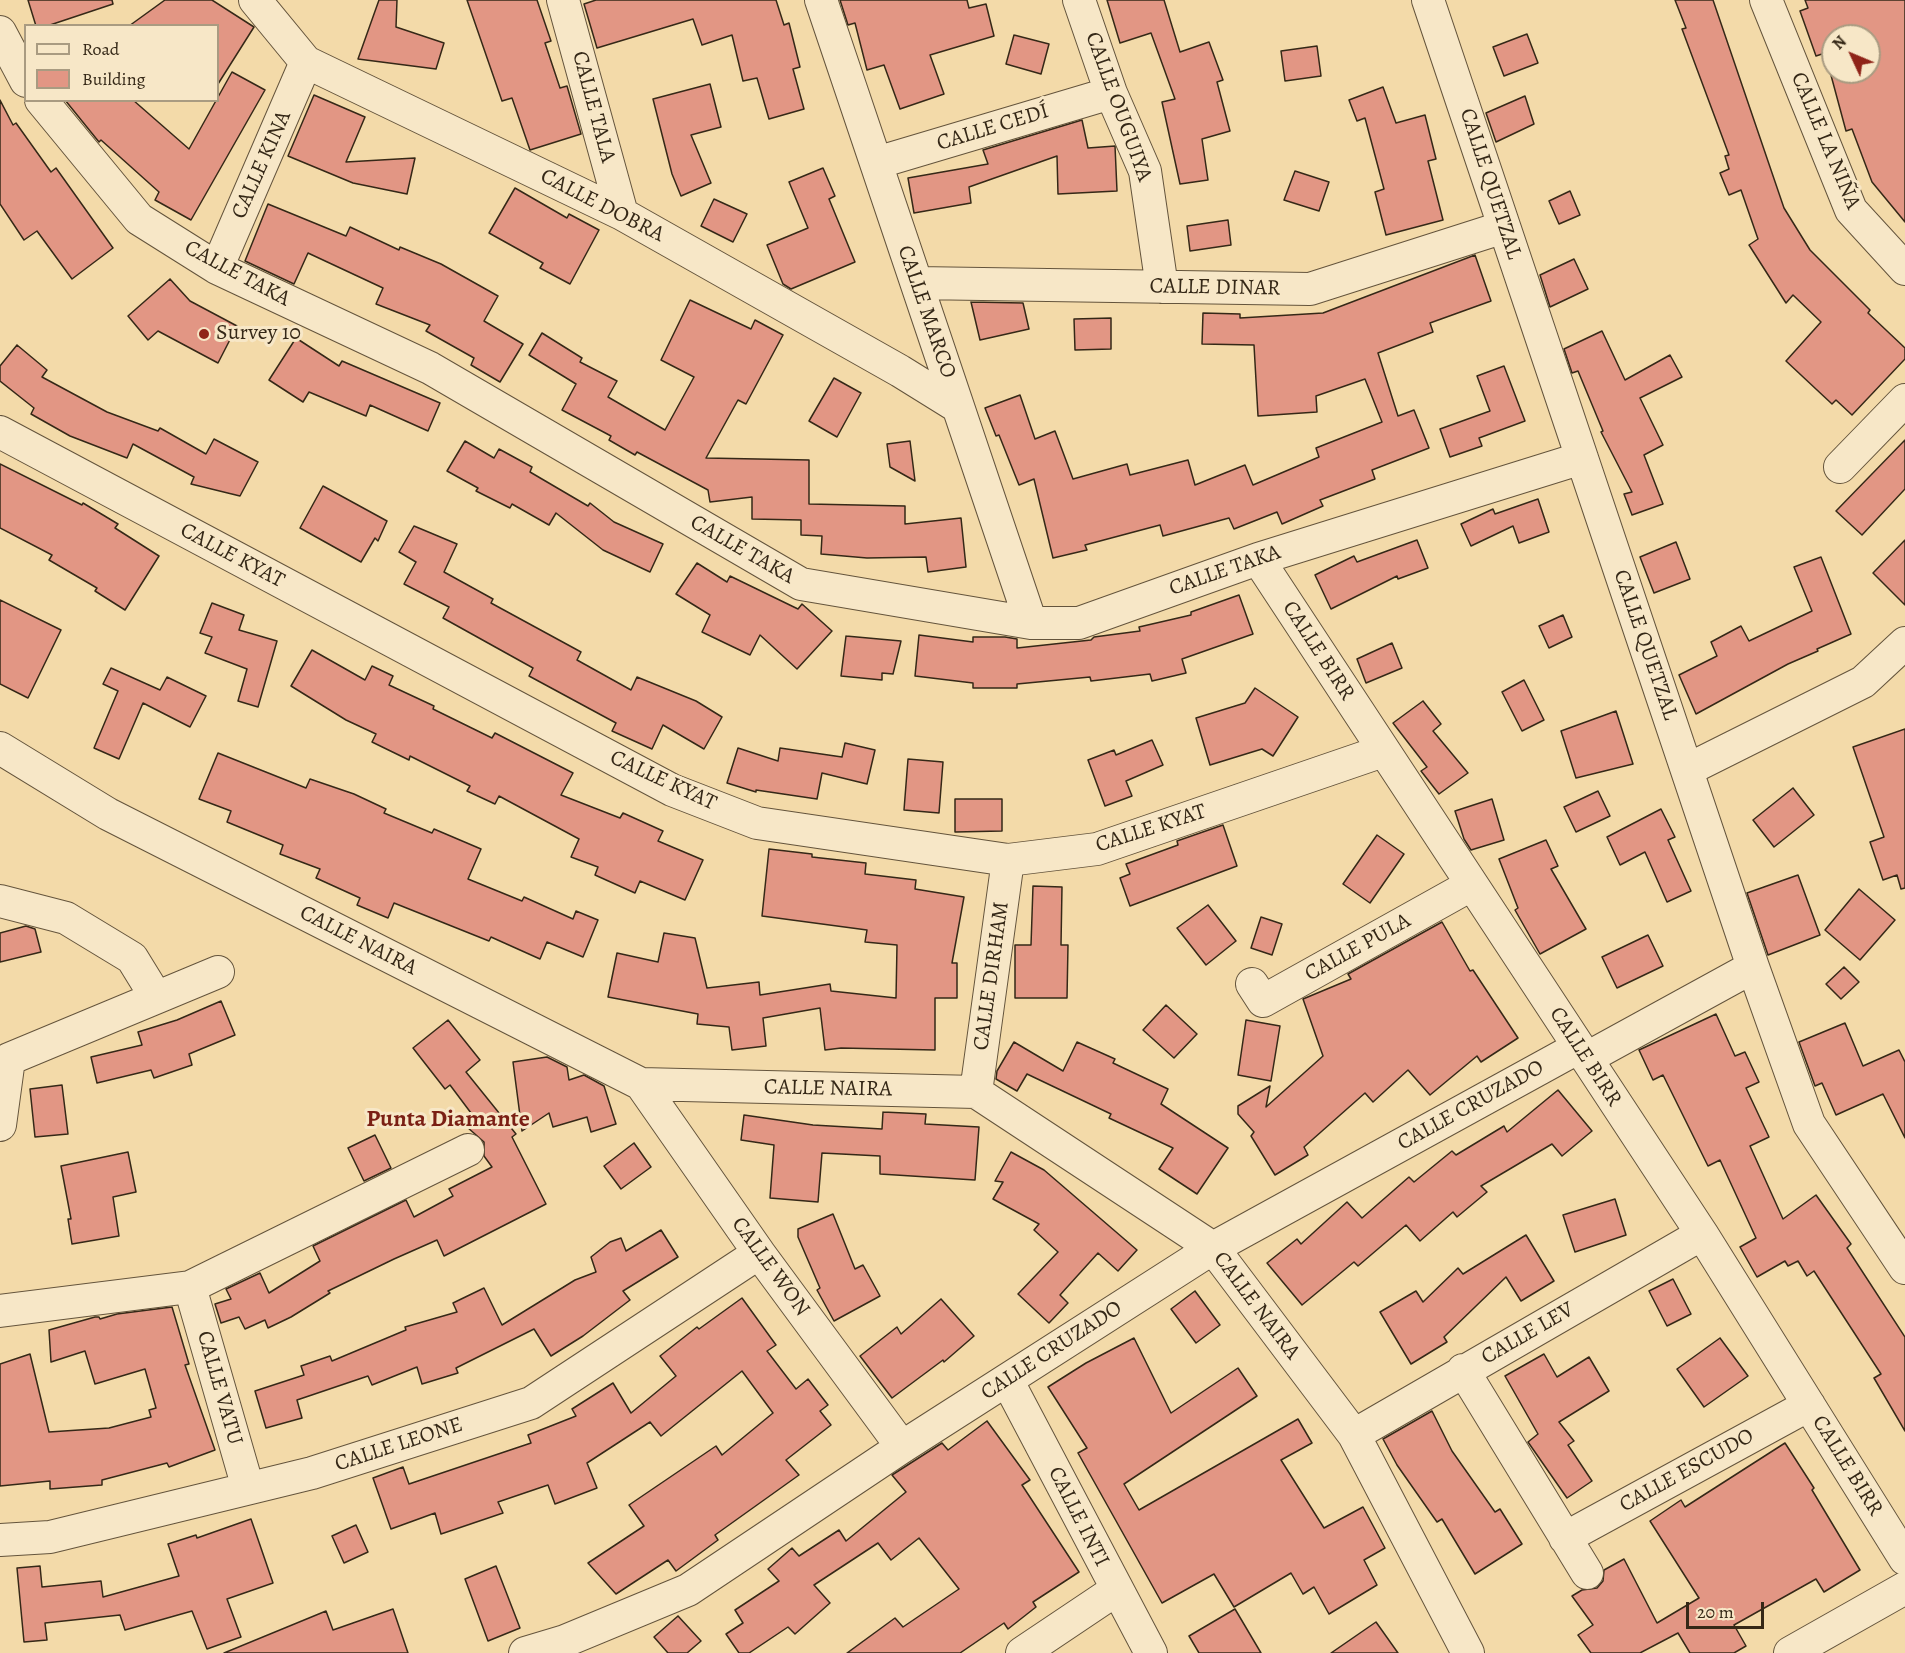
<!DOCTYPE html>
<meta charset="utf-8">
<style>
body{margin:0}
#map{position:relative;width:1905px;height:1653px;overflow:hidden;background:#f3daa9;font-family:Alegreya,serif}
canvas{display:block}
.legend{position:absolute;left:24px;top:24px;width:195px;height:78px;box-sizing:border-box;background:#f7e7c7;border:2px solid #a99b81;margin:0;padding:8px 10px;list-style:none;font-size:18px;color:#352817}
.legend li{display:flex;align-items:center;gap:12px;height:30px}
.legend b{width:30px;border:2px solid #a99b81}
.north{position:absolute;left:1821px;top:24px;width:60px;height:60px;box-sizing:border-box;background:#f7e7c7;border:2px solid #a99b81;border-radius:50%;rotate:314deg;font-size:16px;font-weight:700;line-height:24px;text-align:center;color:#352817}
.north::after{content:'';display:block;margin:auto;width:21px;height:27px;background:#8f2418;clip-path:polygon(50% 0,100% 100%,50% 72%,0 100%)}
.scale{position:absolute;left:1686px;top:1602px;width:78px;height:27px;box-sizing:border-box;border:3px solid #352817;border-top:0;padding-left:8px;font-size:18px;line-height:21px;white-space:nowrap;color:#352817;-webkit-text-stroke:4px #f7e7c7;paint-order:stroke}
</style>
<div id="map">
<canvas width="1905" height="1653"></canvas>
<ul class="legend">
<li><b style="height:8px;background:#f7e7c7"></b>Road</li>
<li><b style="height:16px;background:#e29684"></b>Building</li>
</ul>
<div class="north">N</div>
<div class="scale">20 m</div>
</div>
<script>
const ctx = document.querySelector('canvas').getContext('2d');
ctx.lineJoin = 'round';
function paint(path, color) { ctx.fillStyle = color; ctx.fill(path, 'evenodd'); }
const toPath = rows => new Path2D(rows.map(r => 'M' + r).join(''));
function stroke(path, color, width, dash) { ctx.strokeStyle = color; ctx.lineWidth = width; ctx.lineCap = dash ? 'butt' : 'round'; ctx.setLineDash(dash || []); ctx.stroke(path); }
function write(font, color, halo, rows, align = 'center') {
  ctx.font = font + ' Alegreya,serif'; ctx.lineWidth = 6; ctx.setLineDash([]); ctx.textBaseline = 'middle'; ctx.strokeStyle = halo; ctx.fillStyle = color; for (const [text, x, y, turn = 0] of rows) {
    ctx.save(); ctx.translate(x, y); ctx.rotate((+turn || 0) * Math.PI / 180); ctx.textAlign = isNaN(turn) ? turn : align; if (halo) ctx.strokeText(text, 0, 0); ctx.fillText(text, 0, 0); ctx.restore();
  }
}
const building = toPath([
 [28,0,112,0,113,4,47,26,36,26,28,0],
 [165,0,212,0,254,27,218,84,218,26,129,26,165,0],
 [379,0,397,0,396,27,444,43,436,69,358,59,379,0],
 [467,0,537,0,551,41,545,43,560,88,567,86,581,134,530,150,512,98,502,101,467,0],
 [596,0,776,0,784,25,789,23,800,67,793,69,804,109,769,119,757,78,743,81,732,35,702,45,693,19,597,48,584,4,596,0],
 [840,0,967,0,969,8,986,4,994,36,930,55,944,94,900,109,884,65,867,70,855,23,848,25,840,0],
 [1107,0,1164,0,1180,52,1209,42,1223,80,1217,82,1230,131,1202,139,1208,180,1180,184,1162,102,1175,99,1151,33,1120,43,1107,0],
 [1675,0,1713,0,1784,208,1810,250,1870,310,1868,313,1905,348,1905,359,1852,415,1836,400,1832,404,1786,361,1821,322,1793,295,1786,303,1749,245,1758,239,1741,190,1729,195,1720,173,1729,169,1725,156,1729,155,1682,29,1686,28,1675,0],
 [1805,0,1905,0,1905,222,1872,182,1852,129,1846,131,1825,53,1816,56,1800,11,1808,8,1805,0],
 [1833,36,1869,36,1869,72,1833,72,1833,36],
 [1527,34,1538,63,1504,76,1493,47,1527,34],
 [1014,35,1049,44,1041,74,1006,64,1014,35],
 [1317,46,1321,76,1285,81,1281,51,1317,46],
 [232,72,265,90,191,220,155,200,159,192,101,140,99,142,65,100,133,100,189,149,232,72],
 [710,84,721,127,691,135,711,183,681,196,672,174,653,99,710,84],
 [1383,87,1396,123,1425,115,1436,159,1428,161,1443,220,1386,235,1375,192,1384,189,1365,118,1357,121,1349,100,1383,87],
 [314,95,365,117,346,162,415,158,407,194,353,183,288,156,314,95],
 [1525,96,1534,124,1496,142,1486,113,1525,96],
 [0,100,13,125,16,123,51,172,56,168,113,248,72,279,37,231,24,240,0,204,0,100],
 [1082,120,1088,148,1115,146,1117,191,1058,194,1057,156,969,187,971,203,914,213,908,178,988,164,983,150,1082,120],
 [823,168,835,196,829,199,855,262,791,289,783,284,767,245,808,228,789,182,823,168],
 [1295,171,1329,182,1319,211,1284,200,1295,171],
 [515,188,567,218,569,214,599,230,570,284,540,268,543,263,489,233,515,188],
 [1570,191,1580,215,1559,224,1549,201,1570,191],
 [714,199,747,214,733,242,701,226,714,199],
 [268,204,346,236,350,227,399,250,400,247,441,264,498,296,484,321,523,344,500,382,471,365,474,358,426,331,430,325,376,304,383,288,308,253,294,284,245,261,268,204],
 [1228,220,1231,245,1190,251,1187,226,1228,220],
 [1475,255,1491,301,1430,323,1433,332,1378,353,1398,416,1414,410,1429,448,1372,470,1375,479,1320,500,1323,506,1282,524,1277,512,1234,529,1229,518,1163,536,1160,525,1085,545,1087,550,1053,558,1034,479,1019,485,999,435,996,436,985,408,1020,395,1035,439,1055,431,1073,479,1127,464,1130,475,1188,460,1195,485,1245,465,1253,485,1319,457,1316,448,1382,422,1365,379,1316,396,1317,412,1258,416,1254,345,1202,344,1203,313,1240,314,1240,318,1323,313,1475,255],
 [1574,259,1588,289,1550,307,1540,275,1574,259],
 [170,279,190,301,237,326,218,363,158,331,148,340,128,316,170,279],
 [690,300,751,329,755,320,783,335,746,404,738,400,706,458,809,460,809,504,905,506,905,524,961,518,966,567,928,572,926,557,867,558,821,554,822,536,801,535,801,520,752,519,752,497,710,502,708,490,637,452,635,455,609,440,611,436,562,410,576,384,529,355,542,333,582,358,580,362,617,381,608,397,665,430,694,377,661,360,690,300],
 [971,302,1023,303,1029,329,980,340,971,302],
 [1111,318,1111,349,1075,350,1074,319,1111,318],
 [1602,331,1625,380,1670,355,1682,377,1640,398,1663,445,1644,455,1663,504,1632,515,1624,494,1632,492,1601,432,1603,431,1578,371,1572,373,1564,349,1602,331],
 [296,338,339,366,342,361,440,403,428,431,370,405,366,416,309,392,303,402,269,380,296,338],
 [17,345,47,370,42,377,107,412,158,431,160,428,206,454,214,439,258,462,240,496,191,484,194,477,133,444,127,458,70,436,31,414,34,408,0,381,0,366,17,345],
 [1504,366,1525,421,1479,438,1482,446,1450,457,1440,429,1490,411,1477,376,1504,366],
 [834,378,861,393,837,437,809,421,834,378],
 [1905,440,1905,489,1862,535,1836,511,1905,440],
 [465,441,494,458,499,449,532,467,530,472,588,506,590,503,614,522,663,544,650,572,603,550,556,513,549,525,512,504,510,508,476,491,478,488,447,471,465,441],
 [910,441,915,481,890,467,887,444,910,441],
 [0,464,82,505,83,503,118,524,115,528,159,556,125,610,95,591,97,588,49,560,52,555,0,528,0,464],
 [323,486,387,521,378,541,375,538,361,562,300,528,323,486],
 [1538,499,1549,532,1519,543,1513,526,1471,546,1461,524,1493,509,1495,514,1538,499],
 [414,526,457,544,444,572,493,599,491,603,581,652,577,660,631,690,637,677,696,701,722,717,704,749,663,725,652,749,612,731,616,723,529,676,533,668,443,618,449,607,404,584,416,562,399,552,414,526],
 [1417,540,1428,568,1398,579,1397,576,1331,609,1315,575,1354,556,1357,562,1417,540],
 [1905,540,1905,605,1873,573,1905,540],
 [1676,542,1690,579,1654,593,1640,557,1676,542],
 [1821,557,1851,634,1817,649,1818,651,1788,664,1696,714,1679,675,1717,656,1711,642,1741,626,1749,641,1812,611,1794,567,1821,557],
 [697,563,727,582,730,576,798,609,802,604,832,631,797,669,760,635,750,655,702,632,710,615,676,594,697,563],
 [1239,595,1253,634,1182,659,1186,673,1152,681,1150,674,1091,681,1090,677,1017,684,1017,688,973,688,973,683,915,676,919,635,973,642,973,637,1005,637,1017,639,1017,648,1091,640,1094,637,1140,631,1139,627,1191,615,1191,612,1239,595],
 [0,600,61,630,28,698,0,684,0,600],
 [212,603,244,615,239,630,277,641,258,707,238,701,247,669,205,653,212,637,200,633,212,603],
 [1563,615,1572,637,1549,648,1539,626,1563,615],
 [846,636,901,641,893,674,882,673,882,680,841,676,846,636],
 [1392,643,1402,668,1366,683,1357,659,1392,643],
 [312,650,365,680,372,666,393,676,389,685,434,706,433,709,492,738,495,733,573,773,561,795,620,818,623,813,663,831,658,841,703,860,685,900,640,881,635,893,595,875,598,867,571,857,579,839,499,796,495,804,467,791,470,786,410,756,409,760,372,742,376,734,346,720,291,686,312,650],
 [111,668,160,690,167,677,206,696,190,727,143,703,119,759,94,748,118,691,103,684,111,668],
 [1524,680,1544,720,1522,731,1502,692,1524,680],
 [1255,688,1298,717,1273,756,1262,749,1210,765,1196,718,1245,703,1255,688],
 [1423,701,1441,724,1433,731,1468,773,1439,794,1421,771,1427,767,1393,723,1423,701],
 [1616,711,1633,764,1576,778,1561,731,1616,711],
 [1905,729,1905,888,1901,889,1897,875,1883,880,1870,842,1884,837,1853,747,1905,729],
 [1152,740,1163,765,1126,781,1132,796,1105,806,1088,760,1114,750,1116,755,1152,740],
 [845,743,875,750,867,784,822,773,817,799,756,790,756,792,727,783,738,748,778,761,780,748,842,757,845,743],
 [218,753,306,788,310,779,354,794,386,809,384,813,432,833,434,829,481,849,468,879,522,901,524,897,573,919,576,911,598,920,583,957,547,942,540,959,491,937,489,941,394,903,388,918,357,905,360,898,316,878,320,869,280,854,283,845,227,822,231,811,199,799,218,753],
 [908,759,943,762,939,813,904,810,908,759],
 [1793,788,1814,815,1774,847,1753,820,1793,788],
 [1598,791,1610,816,1576,832,1564,807,1598,791],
 [955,799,1002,799,1002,831,955,832,955,799],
 [1492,799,1504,840,1471,850,1464,839,1455,811,1492,799],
 [1661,809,1675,837,1668,840,1691,891,1667,902,1645,852,1620,865,1607,837,1661,809],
 [1223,825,1237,866,1130,906,1120,878,1130,874,1126,864,1178,845,1177,841,1223,825],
 [1377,835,1404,854,1370,903,1343,884,1377,835],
 [1546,840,1558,866,1551,869,1586,929,1540,954,1515,910,1518,908,1499,859,1546,840],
 [769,849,812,854,812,857,866,863,865,874,916,880,915,889,964,897,952,963,957,963,957,998,935,998,935,1050,841,1048,825,1050,820,1008,763,1018,766,1046,732,1050,729,1027,697,1024,698,1014,608,997,617,953,658,962,664,933,695,938,707,988,759,982,760,995,830,984,831,991,896,998,897,945,865,942,867,930,762,916,769,849],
 [1798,875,1820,935,1768,955,1747,893,1798,875],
 [1033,886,1062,887,1061,945,1068,945,1067,998,1015,998,1015,945,1031,945,1033,886],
 [1859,889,1895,920,1860,960,1825,930,1859,889],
 [1208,905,1236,941,1206,965,1177,928,1208,905],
 [1261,917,1282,924,1272,955,1251,948,1261,917],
 [1442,922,1470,971,1473,970,1518,1038,1481,1062,1477,1056,1430,1095,1408,1070,1373,1102,1365,1093,1304,1147,1308,1155,1275,1175,1251,1136,1254,1132,1238,1114,1238,1106,1270,1086,1266,1107,1323,1056,1303,999,1351,979,1348,974,1442,922],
 [26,926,35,929,41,952,0,962,0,933,26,926],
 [1648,935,1663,966,1617,988,1602,957,1648,935],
 [1844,967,1859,982,1841,999,1826,984,1844,967],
 [221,1001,235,1035,189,1054,192,1065,154,1078,151,1070,97,1083,91,1057,142,1045,138,1032,177,1020,221,1001],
 [1166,1005,1197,1034,1174,1058,1143,1030,1166,1005],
 [1716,1014,1735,1056,1745,1052,1759,1082,1746,1088,1769,1137,1750,1146,1783,1219,1816,1195,1851,1244,1847,1248,1905,1337,1905,1431,1874,1378,1881,1374,1814,1271,1807,1276,1798,1261,1788,1266,1785,1261,1757,1277,1740,1247,1756,1238,1720,1160,1708,1166,1663,1075,1653,1080,1639,1050,1716,1014],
 [448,1020,480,1060,466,1072,516,1134,512,1137,546,1204,444,1256,437,1240,394,1259,328,1291,330,1293,291,1317,268,1328,265,1320,245,1329,239,1317,221,1323,215,1304,231,1299,226,1289,260,1273,269,1293,320,1261,313,1246,406,1200,414,1217,453,1196,449,1189,492,1167,484,1156,484,1142,467,1127,477,1121,450,1085,445,1089,413,1048,448,1020],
 [1246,1020,1280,1026,1271,1081,1238,1075,1246,1020],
 [1845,1023,1863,1066,1899,1050,1905,1062,1905,1138,1883,1094,1836,1115,1822,1083,1815,1086,1799,1042,1845,1023],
 [1014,1042,1063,1071,1077,1042,1115,1059,1113,1063,1168,1089,1161,1104,1228,1148,1197,1194,1159,1169,1173,1148,1109,1118,1111,1114,1027,1074,1017,1091,996,1079,997,1071,1014,1042],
 [547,1057,567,1067,569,1080,584,1075,604,1086,616,1124,591,1132,587,1117,553,1127,549,1113,522,1131,513,1062,547,1057],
 [62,1085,68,1134,35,1137,30,1089,62,1085],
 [1558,1090,1592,1131,1562,1156,1552,1144,1481,1186,1487,1192,1457,1217,1453,1212,1420,1241,1406,1225,1358,1266,1354,1262,1302,1305,1267,1263,1297,1239,1301,1244,1347,1202,1362,1218,1409,1177,1414,1182,1452,1151,1456,1155,1504,1126,1507,1132,1558,1090],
 [883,1112,926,1114,925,1124,979,1127,975,1180,880,1174,880,1156,822,1153,818,1202,770,1198,774,1145,741,1140,744,1115,813,1125,882,1129,883,1112],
 [375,1135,391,1168,364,1181,348,1148,375,1135],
 [634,1143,651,1167,621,1189,604,1166,634,1143],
 [128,1152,136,1192,113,1197,119,1236,72,1244,68,1219,71,1219,61,1166,128,1152],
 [1011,1152,1044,1170,1137,1250,1118,1271,1098,1253,1060,1295,1068,1303,1049,1323,1018,1294,1058,1252,1034,1230,1039,1224,993,1199,1003,1182,995,1181,1011,1152],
 [1615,1199,1626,1235,1575,1252,1563,1215,1615,1199],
 [833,1214,855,1269,863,1265,880,1296,834,1321,817,1290,820,1288,798,1237,798,1229,833,1214],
 [661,1230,678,1257,623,1291,630,1300,583,1336,551,1356,534,1329,456,1368,458,1373,422,1384,417,1367,372,1385,368,1376,297,1400,302,1418,266,1428,255,1391,304,1375,301,1366,330,1356,332,1361,406,1330,405,1327,457,1312,453,1303,484,1288,502,1325,575,1280,596,1272,591,1257,610,1242,621,1238,626,1251,661,1230],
 [1526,1235,1554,1281,1521,1301,1506,1277,1444,1337,1447,1342,1411,1364,1380,1312,1416,1291,1423,1302,1458,1268,1463,1274,1526,1235],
 [1673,1279,1691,1314,1667,1326,1649,1291,1673,1279],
 [1195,1291,1220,1325,1196,1343,1171,1309,1195,1291],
 [742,1298,776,1345,767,1351,796,1389,808,1379,828,1405,820,1411,831,1425,786,1460,799,1475,715,1535,718,1540,676,1571,668,1560,616,1594,588,1563,644,1526,629,1505,716,1446,722,1455,773,1413,742,1371,661,1436,650,1422,587,1463,597,1488,555,1504,548,1485,498,1502,503,1513,441,1534,435,1513,391,1529,373,1478,403,1467,409,1484,531,1443,528,1435,576,1416,572,1409,613,1383,631,1413,676,1376,660,1356,697,1327,699,1329,742,1298],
 [941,1299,974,1336,944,1362,943,1360,892,1398,860,1356,897,1327,901,1334,941,1299],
 [172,1307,189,1364,185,1365,215,1450,169,1467,167,1463,102,1480,102,1485,50,1489,50,1481,0,1486,0,1364,30,1354,49,1432,109,1428,151,1417,149,1410,156,1408,145,1369,95,1384,85,1351,51,1362,49,1330,95,1317,99,1317,100,1319,117,1314,172,1307],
 [1134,1338,1171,1413,1238,1368,1257,1396,1124,1484,1139,1510,1298,1419,1312,1443,1281,1460,1324,1528,1363,1507,1385,1548,1364,1560,1377,1585,1329,1614,1314,1587,1303,1594,1291,1573,1234,1607,1214,1574,1162,1603,1078,1453,1087,1448,1048,1387,1086,1363,1134,1338],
 [1720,1338,1748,1376,1704,1407,1677,1369,1720,1338],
 [1544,1354,1557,1377,1589,1357,1609,1391,1559,1422,1574,1441,1568,1445,1592,1481,1567,1498,1528,1442,1538,1434,1505,1376,1544,1354],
 [1432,1411,1452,1451,1495,1512,1500,1509,1522,1544,1475,1574,1442,1519,1437,1522,1397,1465,1383,1439,1432,1411],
 [987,1421,1030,1480,1022,1485,1079,1572,1033,1602,1036,1607,1008,1629,1004,1623,960,1653,847,1653,895,1618,903,1627,959,1589,919,1538,891,1560,878,1543,814,1585,830,1603,795,1634,788,1627,749,1653,739,1653,726,1634,743,1623,735,1610,779,1581,768,1569,792,1548,799,1556,839,1530,846,1541,906,1492,892,1475,942,1443,948,1450,987,1421],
 [1785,1443,1814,1488,1812,1490,1860,1570,1824,1592,1816,1579,1734,1625,1746,1646,1734,1653,1690,1653,1678,1633,1640,1653,1591,1653,1578,1635,1593,1625,1572,1596,1582,1590,1597,1588,1603,1581,1604,1570,1624,1559,1657,1623,1699,1598,1650,1521,1681,1500,1685,1507,1785,1443],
 [251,1519,273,1583,227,1599,241,1637,207,1649,192,1611,125,1630,120,1615,45,1623,47,1640,24,1642,17,1568,40,1566,42,1587,101,1581,103,1597,179,1576,168,1544,196,1535,197,1538,251,1519],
 [356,1525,368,1552,344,1563,332,1536,356,1525],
 [496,1566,520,1628,488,1641,465,1579,496,1566],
 [393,1609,408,1653,224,1653,326,1611,333,1630,393,1609],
 [1235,1609,1261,1653,1199,1653,1189,1636,1235,1609],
 [678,1616,701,1641,687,1653,668,1653,654,1637,678,1616],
 [1376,1622,1398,1653,1331,1653,1376,1622]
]);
const minor = toPath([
 [255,0,306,62,622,214,900,371,958,407],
 [563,0,622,214],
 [821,0,1031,623],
 [1079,0,1111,93,1145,171,1162,287],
 [1428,0,1753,967,1809,1124,1905,1268],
 [1766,0,1851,210,1905,269],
 [0,32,26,81],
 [41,100,139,219,217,268,430,368,801,584,1031,623,1079,623,1258,559,1582,458],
 [876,163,1111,93],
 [217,268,306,62],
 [917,283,1310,289,1504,227],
 [0,432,672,790,757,823,1008,860,1097,849,1383,751],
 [1840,467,1905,400],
 [1258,559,1702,1234,1905,1559],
 [0,748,108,814,641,1084,976,1092,1213,1248,1354,1435,1468,1653],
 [1687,770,1863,682,1905,643],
 [0,901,66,918,132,958,156,997],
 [1252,984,1263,1001,1471,885],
 [1587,1058,1753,967],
 [641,1084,759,1253,902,1447],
 [976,1092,1008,860],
 [0,1125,9,1059,218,972],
 [190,1287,248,1488],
 [0,1311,190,1287,468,1150],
 [1463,1370,1587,1573],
 [1007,1380,1151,1653],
 [1354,1435,1702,1234],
 [1565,1538,1809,1405],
 [0,1540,50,1537,312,1473,531,1403,759,1253],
 [525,1653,565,1641,688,1590,902,1447,1213,1248,1579,1047],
 [1022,1653,1116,1590],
 [1790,1653,1905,1588]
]);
const markers = [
 [204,334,6,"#8f2418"]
];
const streetNames = [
 ["CALLE TALA",593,107,75],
 ["CALLE OUGUIYA",1118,107,70],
 ["CALLE CEDÍ",993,128,-17],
 ["CALLE LA NIÑA",1825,141,67],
 ["CALLE KINA",262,165,-66],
 ["CALLE QUETZAL",1490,184,72],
 ["CALLE DOBRA",602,206,27],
 ["CALLE TAKA",237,274,28],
 ["CALLE DINAR",1215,288,1],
 ["CALLE MARCO",926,312,71],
 ["CALLE TAKA",742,550,30],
 ["CALLE KYAT",232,556,28],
 ["CALLE TAKA",1225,571,-19],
 ["CALLE QUETZAL",1645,645,71],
 ["CALLE BIRR",1318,651,57],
 ["CALLE KYAT",663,781,25],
 ["CALLE KYAT",1151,829,-18],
 ["CALLE NAIRA",358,941,27],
 ["CALLE PULA",1358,948,-29],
 ["CALLE DIRHAM",992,976,-82],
 ["CALLE BIRR",1585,1057,57],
 ["CALLE NAIRA",828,1089,1],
 ["CALLE CRUZADO",1471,1106,-29],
 ["CALLE WON",770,1267,54],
 ["CALLE NAIRA",1256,1306,53],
 ["CALLE LEV",1528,1334,-30],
 ["CALLE CRUZADO",1052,1351,-33],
 ["CALLE VATU",219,1388,74],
 ["CALLE LEONE",399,1445,-18],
 ["CALLE BIRR",1847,1466,58],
 ["CALLE ESCUDO",1687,1471,-29],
 ["CALLE INTI",1078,1517,63]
];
const poiNames = [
 ["Survey 10",216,334]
];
const neighbourhoodNames = [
 ["Punta Diamante",448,1120]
];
paint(building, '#e29684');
stroke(building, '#352817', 1.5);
stroke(minor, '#64543c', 34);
stroke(minor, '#f7e7c7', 32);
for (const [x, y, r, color] of markers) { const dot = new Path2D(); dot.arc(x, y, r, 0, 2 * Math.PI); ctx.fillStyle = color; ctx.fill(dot); stroke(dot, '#f7e7c7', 2); }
write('22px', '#352817', '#f7e7c7', streetNames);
write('22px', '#352817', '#f7e7c7', poiNames, 'left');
write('bold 24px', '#7a1f14', '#f7e7c7', neighbourhoodNames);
</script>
